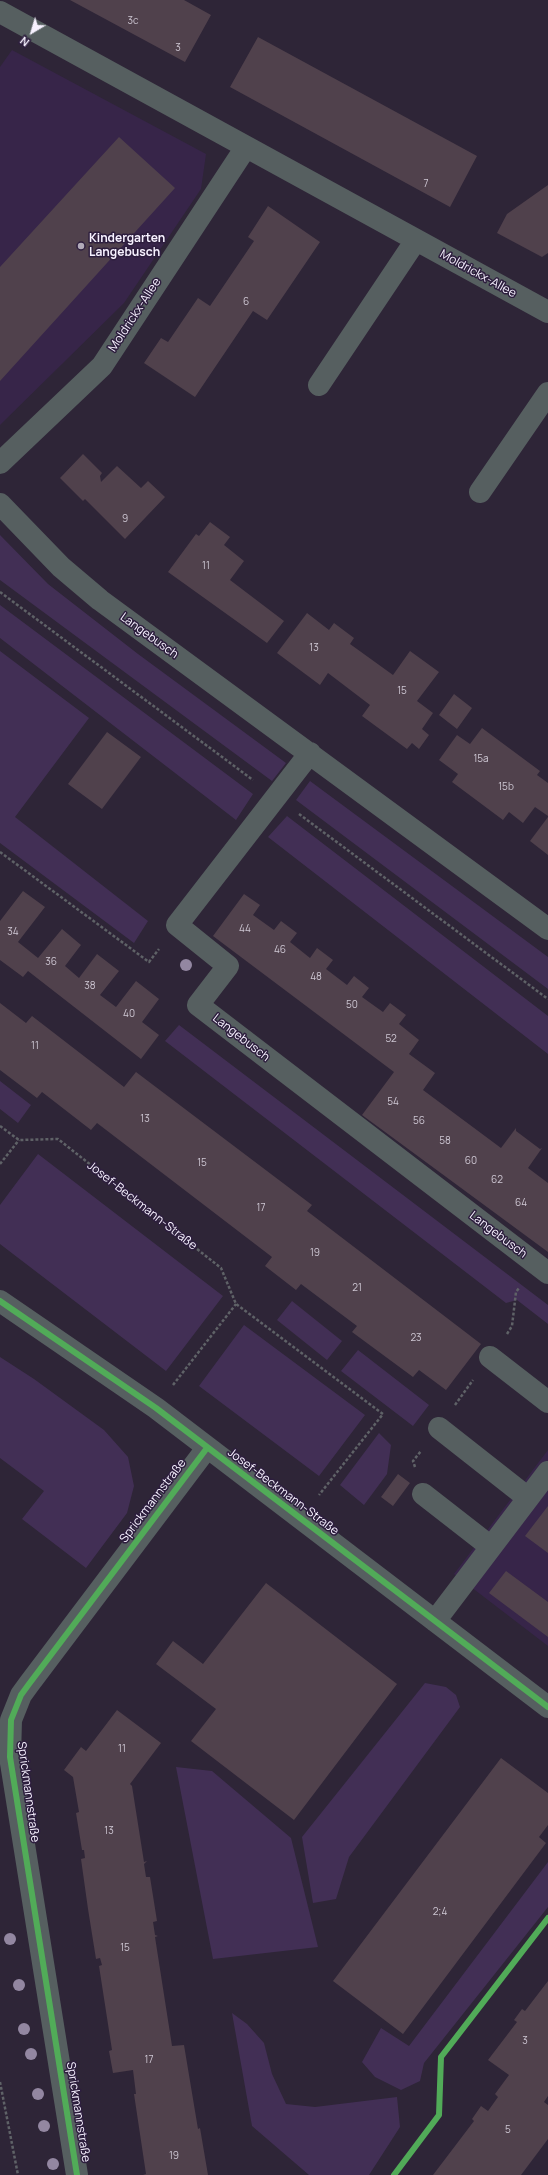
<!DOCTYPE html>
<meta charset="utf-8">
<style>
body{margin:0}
#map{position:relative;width:548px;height:2175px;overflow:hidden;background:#2e2537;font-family:Manrope,sans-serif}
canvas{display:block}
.north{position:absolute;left:12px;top:12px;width:40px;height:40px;-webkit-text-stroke:3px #2d1e3e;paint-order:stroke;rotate:218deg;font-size:11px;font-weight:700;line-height:16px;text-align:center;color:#f7f2ff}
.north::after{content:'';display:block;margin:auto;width:14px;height:18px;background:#f7f2ff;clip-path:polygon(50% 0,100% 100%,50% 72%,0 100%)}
</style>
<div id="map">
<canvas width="548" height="2175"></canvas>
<div class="north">N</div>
</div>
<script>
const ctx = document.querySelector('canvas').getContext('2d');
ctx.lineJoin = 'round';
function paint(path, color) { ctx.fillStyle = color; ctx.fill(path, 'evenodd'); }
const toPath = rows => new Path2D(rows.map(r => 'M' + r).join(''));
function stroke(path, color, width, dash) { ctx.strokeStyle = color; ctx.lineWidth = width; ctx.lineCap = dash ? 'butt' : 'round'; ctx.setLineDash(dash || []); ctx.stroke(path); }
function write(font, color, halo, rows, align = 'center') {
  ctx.font = font + ' Manrope,sans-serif'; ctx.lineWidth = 3; ctx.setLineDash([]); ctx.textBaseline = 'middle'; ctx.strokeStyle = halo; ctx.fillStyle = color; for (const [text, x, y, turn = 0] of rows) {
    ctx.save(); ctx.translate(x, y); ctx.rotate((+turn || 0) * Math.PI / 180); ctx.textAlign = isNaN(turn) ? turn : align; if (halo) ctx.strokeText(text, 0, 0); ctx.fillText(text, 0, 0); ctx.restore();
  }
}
const built = toPath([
 [12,50,206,154,201,189,124,303,0,425,0,67],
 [548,1450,548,1646,454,1574]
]);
const green = toPath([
 [0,535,48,584,138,654,286,763,272,781,0,580],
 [0,605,253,794,236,820,0,638],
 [0,651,89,718,15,817,148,921,134,943,0,843],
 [310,781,548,957,548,989,296,800],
 [287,816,548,1016,548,1054,268,837],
 [179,1025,548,1305,548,1324,517,1300,506,1303,165,1041],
 [0,1081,31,1105,18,1123,0,1109],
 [38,1154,223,1296,166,1371,0,1244,0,1205],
 [292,1301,342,1341,327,1360,277,1320],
 [244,1325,365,1415,319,1476,199,1386],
 [358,1350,429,1405,413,1426,341,1371],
 [0,1357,34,1379,104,1430,128,1457,134,1486,127,1513,86,1568,22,1519,44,1491,0,1458],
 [379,1433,391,1445,387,1474,364,1505,340,1485],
 [425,1683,446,1687,456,1695,460,1707,349,1857,336,1899,313,1903,302,1837],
 [176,1767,212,1771,291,1838,318,1947,213,1959],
 [548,1862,548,1907,424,2063,420,2081,401,2090,375,2077,362,2062,381,2028,409,2046],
 [232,2013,247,2024,264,2043,272,2074,286,2104,315,2107,397,2097,400,2127,369,2175,309,2175,252,2126]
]);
const building = toPath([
 [70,0,184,0,211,15,185,62],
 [258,37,477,156,450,207,230,87],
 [119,137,175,188,0,381,0,267],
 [548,185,548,253,542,257,497,233,507,214],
 [268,206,320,242,267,320,253,311,195,397,144,363,161,338,168,342,198,298,210,306,254,241,248,237],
 [83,454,102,473,100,476,101,482,117,466,141,488,148,481,165,497,125,539,85,499,83,501,60,478],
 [210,522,230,537,224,545,244,561,230,580,284,621,267,643,168,572,196,534,199,536],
 [307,613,329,630,334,623,354,638,350,644,393,675,410,651,439,672,417,701,433,713,422,729,429,735,419,749,412,743,407,749,362,716,370,705,328,673,320,685,277,653],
 [454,694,472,708,457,729,439,715],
 [482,728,540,771,537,775,548,783,548,816,535,807,523,823,509,812,503,820,452,782,458,774,439,760,457,735,470,744],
 [107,732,141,757,102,809,68,784],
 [548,817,548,855,530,841],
 [23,891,45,907,18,942,38,958,62,929,81,945,65,966,79,978,97,954,119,971,100,995,116,1007,136,981,159,999,142,1022,159,1035,141,1059,28,971,23,977,0,960,0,921],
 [244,894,260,905,253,915,274,930,281,921,297,933,290,942,310,958,317,948,333,960,326,969,347,985,354,976,369,988,362,997,383,1012,390,1003,406,1015,399,1024,419,1040,409,1054,435,1073,423,1090,501,1148,516,1128,516,1131,540,1149,542,1148,528,1168,548,1183,548,1252,362,1115,394,1072,213,936],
 [0,1003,26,1023,32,1016,124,1087,136,1072,312,1205,307,1211,481,1344,446,1390,419,1370,413,1377,352,1332,357,1326,301,1284,296,1290,265,1266,272,1257,97,1123,91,1130,42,1092,37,1098,0,1070],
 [398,1474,410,1483,393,1506,381,1497],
 [548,1506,548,1553,525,1536],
 [506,1571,548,1602,548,1637,489,1593],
 [266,1583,397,1684,294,1820,191,1741,216,1709,156,1664,173,1641,203,1664],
 [117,1710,161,1743,130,1784,132,1786,144,1862,147,1861,144,1864,146,1877,150,1877,157,1921,153,1922,155,1935,158,1936,155,1937,172,2046,184,2045,198,2129,200,2128,208,2175,143,2175,146,2174,134,2094,136,2094,133,2070,113,2073,109,2051,112,2050,99,1966,102,1965,100,1958,96,1959,88,1909,81,1859,85,1858,84,1850,82,1850,76,1813,79,1812,73,1777,64,1770,81,1747,86,1751],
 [501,1758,548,1793,548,1825,539,1837,546,1843,403,2034,333,1981],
 [548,1981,548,2096,544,2102,548,2105,548,2139,521,2175,433,2175,474,2121,472,2119,481,2106,488,2111,498,2097,495,2094,509,2075,488,2060,517,2022,514,2020,522,2009,525,2011]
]);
const path = toPath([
 [0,592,253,780],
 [299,814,548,999],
 [0,852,149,962,159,949],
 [0,1126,19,1140,58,1139,221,1268,236,1304,383,1414,319,1495],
 [0,1164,19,1140],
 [507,1334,512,1326,516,1292,519,1288],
 [173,1385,236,1304],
 [455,1405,473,1380],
 [415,1467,413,1461,421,1451],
 [0,2082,18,2175]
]);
const minor = toPath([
 [0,12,548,312],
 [319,385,416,240],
 [0,463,102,366,246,147],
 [480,492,548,393],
 [0,504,61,567,100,600,548,929],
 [310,753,177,925,228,966,198,1005,548,1273],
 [0,1301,156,1408,548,1707],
 [490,1357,548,1402],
 [439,1428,528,1498],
 [423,1494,491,1547],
 [435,1621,548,1472],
 [77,2175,10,1757,11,1720,21,1695,29,1684,207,1448]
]);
const cycleway = toPath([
 [0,1301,156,1408,548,1707],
 [77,2175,10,1757,11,1720,21,1695,29,1684,207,1448],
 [394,2175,439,2115,441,2057,548,1918]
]);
const trees = [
 [186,965],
 [10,1939],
 [19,1985],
 [24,2029],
 [31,2054],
 [38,2094],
 [44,2126],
 [53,2164]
];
const markers = [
 [81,246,4,"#b1aab9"]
];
const numberNames = [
 ["3c",133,21],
 ["3",178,48],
 ["7",426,184],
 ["6",246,302],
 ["9",125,519],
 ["11",206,566],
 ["13",314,648],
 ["15",402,691],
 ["15a",481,759],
 ["15b",506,787],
 ["44",245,929],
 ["34",13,932],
 ["46",280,950],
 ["36",51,962],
 ["48",316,977],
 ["38",90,986],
 ["50",352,1005],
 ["40",129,1014],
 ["52",391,1039],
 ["11",35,1046],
 ["54",393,1102],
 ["13",145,1119],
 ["56",419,1121],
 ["58",445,1141],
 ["60",471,1161],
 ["15",202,1163],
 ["62",497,1180],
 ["64",521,1203],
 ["17",261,1208],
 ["19",315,1253],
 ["21",357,1288],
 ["23",416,1338],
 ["11",122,1749],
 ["13",109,1831],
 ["2;4",440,1912],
 ["15",125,1948],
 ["3",525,2041],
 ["17",149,2060],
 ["5",508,2130],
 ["19",174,2156]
];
const poiNames = [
 ["Kindergarten",89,239],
 ["Langebusch",89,253]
];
const streetNames = [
 ["Moldrickx-Allee",478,274,29],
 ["Moldrickx-Allee",135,315,-57],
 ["Langebusch",149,636,36],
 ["Langebusch",241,1038,38],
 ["Josef-Beckmann-Straße",142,1206,38],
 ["Langebusch",498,1235,37],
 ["Josef-Beckmann-Straße",283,1492,37],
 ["Sprickmannstraße",153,1501,-53],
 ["Sprickmannstraße",28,1792,82],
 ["Sprickmannstraße",78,2112,81]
];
paint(built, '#372549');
paint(green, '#422f55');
paint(building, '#50414c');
stroke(path, '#5f6267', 2.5, [3, 2]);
stroke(minor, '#565f60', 22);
stroke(cycleway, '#51ab58', 6);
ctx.fillStyle = '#9387a1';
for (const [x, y] of trees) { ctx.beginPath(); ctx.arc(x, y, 6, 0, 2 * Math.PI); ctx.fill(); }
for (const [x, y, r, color] of markers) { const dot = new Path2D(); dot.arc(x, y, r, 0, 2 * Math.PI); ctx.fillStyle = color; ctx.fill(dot); stroke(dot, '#2d1e3e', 1.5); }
write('10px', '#cdc6d2', null, numberNames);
write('bold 12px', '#f7f2ff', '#2d1e3e', poiNames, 'left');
write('12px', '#f7f2ff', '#2d1e3e', streetNames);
</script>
